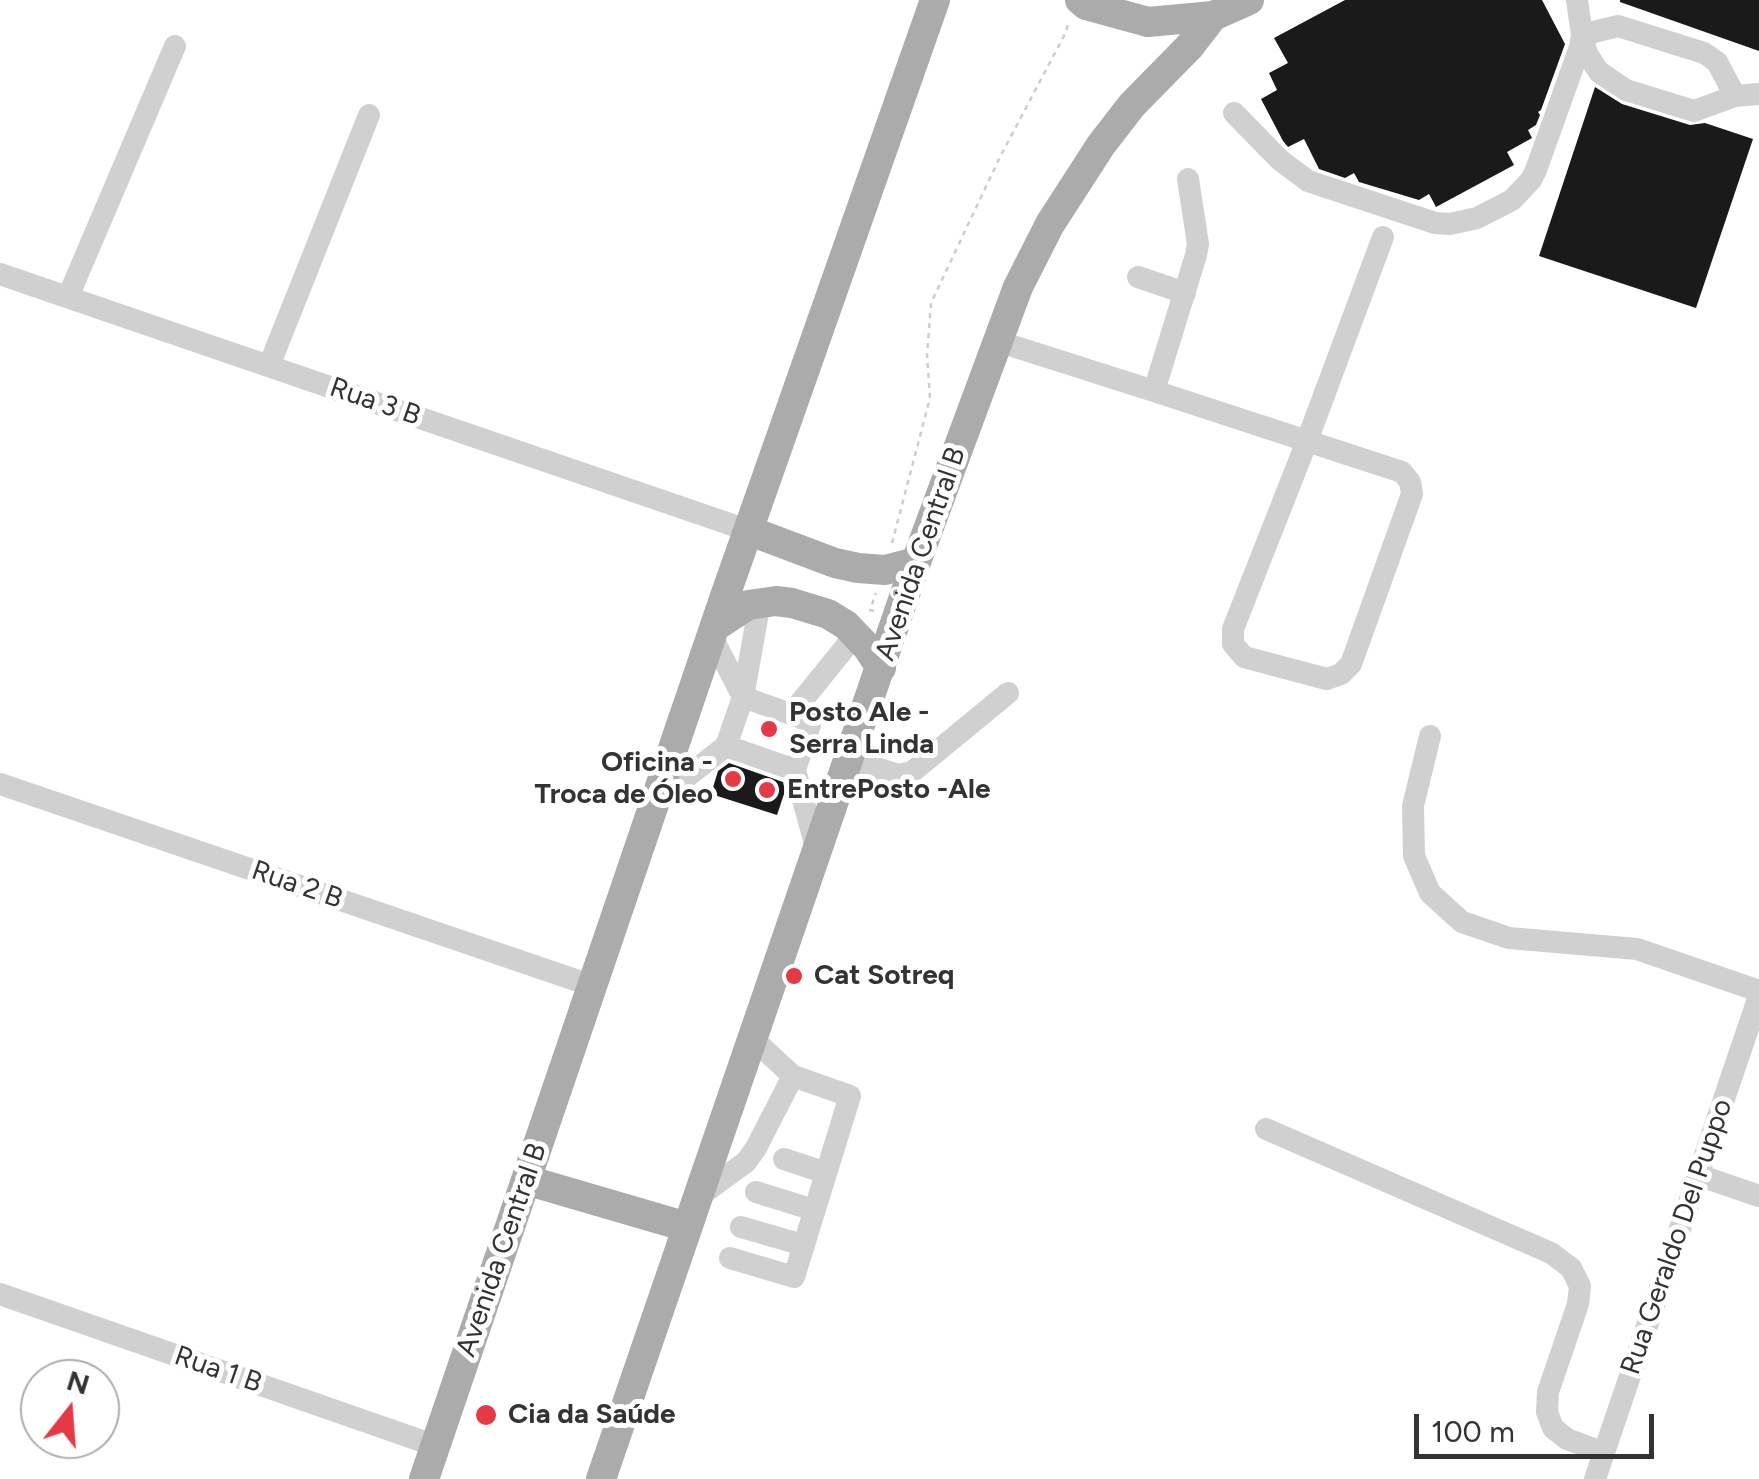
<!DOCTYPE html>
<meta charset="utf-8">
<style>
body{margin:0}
#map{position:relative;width:1759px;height:1479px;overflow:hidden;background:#fff;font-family:Figtree,sans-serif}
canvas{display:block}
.north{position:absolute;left:20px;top:1359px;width:100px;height:100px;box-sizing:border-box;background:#fff;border:2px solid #adadad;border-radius:50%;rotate:17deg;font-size:28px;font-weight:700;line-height:40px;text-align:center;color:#333}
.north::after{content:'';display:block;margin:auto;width:35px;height:45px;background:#e63946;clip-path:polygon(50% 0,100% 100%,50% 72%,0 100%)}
.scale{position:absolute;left:1414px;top:1414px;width:240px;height:45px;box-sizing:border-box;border:5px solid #333;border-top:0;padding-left:12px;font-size:30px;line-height:35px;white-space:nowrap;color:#333;-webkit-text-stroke:8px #fff;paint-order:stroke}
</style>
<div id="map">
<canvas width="1759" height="1479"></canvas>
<div class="north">N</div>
<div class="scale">100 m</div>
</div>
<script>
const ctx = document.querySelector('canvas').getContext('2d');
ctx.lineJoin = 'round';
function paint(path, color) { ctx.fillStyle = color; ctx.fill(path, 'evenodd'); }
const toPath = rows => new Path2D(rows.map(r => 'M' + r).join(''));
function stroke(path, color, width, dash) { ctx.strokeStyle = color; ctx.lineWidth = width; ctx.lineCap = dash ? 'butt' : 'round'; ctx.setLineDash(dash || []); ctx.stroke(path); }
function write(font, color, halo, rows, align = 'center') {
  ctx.font = font + ' Figtree,sans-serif'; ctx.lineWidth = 10; ctx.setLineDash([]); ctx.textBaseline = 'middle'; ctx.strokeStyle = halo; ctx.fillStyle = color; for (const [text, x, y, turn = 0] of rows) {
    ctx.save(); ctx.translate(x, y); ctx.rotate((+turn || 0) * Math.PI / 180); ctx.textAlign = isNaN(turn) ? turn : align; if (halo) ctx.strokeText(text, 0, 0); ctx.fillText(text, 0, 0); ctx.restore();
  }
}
const building = toPath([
 [1345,0,1542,0,1565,44,1541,110,1538,112,1540,115,1536,125,1528,130,1532,138,1507,152,1514,165,1436,207,1429,194,1419,200,1359,182,1354,173,1345,178,1319,169,1304,139,1288,147,1283,141,1261,99,1277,90,1269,73,1288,63,1274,38],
 [1620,0,1759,0,1759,51,1620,2],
 [1595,87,1622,104,1690,125,1705,123,1753,139,1696,308,1539,256],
 [729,763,783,782,785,791,777,815,711,794,718,771]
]);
const path = toPath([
 [892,543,930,398,927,355,931,303,1000,157,1066,32,1068,23],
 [874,611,870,610,876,593]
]);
const minor = toPath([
 [1735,96,1717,62,1704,53,1618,26,1582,35,1587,54,1599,72,1626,90,1694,111,1735,96,1759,94],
 [1234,113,1280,160,1308,181,1435,223,1450,224,1477,218,1512,200,1531,180,1536,170,1580,47,1582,35,1577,0],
 [0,274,750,531],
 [1138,277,1185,293],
 [68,297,175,46],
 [997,341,1154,391,1307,441,1402,472,1410,482,1412,494,1351,664,1341,674,1327,679,1244,657,1233,644,1233,629,1307,441,1383,237],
 [269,366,369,115],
 [1154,391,1196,255,1198,244,1188,179],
 [712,637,743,697,810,721,810,725,795,770],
 [792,713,856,634],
 [1430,736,1413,806,1414,856,1430,893,1462,922,1509,938,1637,949,1759,991],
 [726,746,743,697,760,602],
 [849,759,898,775,912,772,1008,693],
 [0,784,593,986],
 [657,800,726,746,795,770,817,851],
 [1266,1129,1551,1253,1571,1268,1580,1286,1578,1304,1548,1392,1547,1412,1553,1428,1567,1439,1604,1453],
 [784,1159,826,1173],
 [1698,1175,1759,1196],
 [756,1192,814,1210],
 [698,1197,746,1162,756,1148,793,1076,752,1038],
 [741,1227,803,1245],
 [730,1258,794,1277,850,1096,793,1076],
 [0,1294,436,1446],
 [1595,1479,1759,996]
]);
const major = toPath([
 [1080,0,1086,5,1148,22,1213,16,1249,0],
 [750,531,835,563,858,568,885,570,916,562],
 [716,626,748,605,776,601,792,603,828,614,846,625,868,648,881,668],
 [526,1180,687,1227],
 [424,1479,725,596,935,0],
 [601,1479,916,562,1018,287,1050,224,1101,145,1132,105,1189,47,1213,16]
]);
const markers = [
 [769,729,10,"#e63946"],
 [733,779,10,"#e63946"],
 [767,790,10,"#e63946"],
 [794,976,10,"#e63946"],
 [486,1415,12,"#e63946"]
];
const streetNames = [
 ["Rua 3 B",375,402,19],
 ["Avenida Central B",921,554,-71],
 ["Rua 2 B",297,885,19],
 ["Rua Geraldo Del Puppo",1677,1237,-71],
 ["Avenida Central B",502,1250,-71],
 ["Rua 1 B",218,1370,19]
];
const poiNames = [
 ["Posto Ale -",789,713],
 ["Serra Linda",789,745],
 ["Oficina -",713,763,"right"],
 ["Troca de Óleo",713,795,"right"],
 ["EntrePosto -Ale",787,790],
 ["Cat Sotreq",814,976],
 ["Cia da Saúde",508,1415]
];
paint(building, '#1a1a1a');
stroke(path, '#cdcdcd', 2.5, [5, 5]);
stroke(minor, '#d0d0d0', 22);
stroke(major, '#ababab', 30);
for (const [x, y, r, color] of markers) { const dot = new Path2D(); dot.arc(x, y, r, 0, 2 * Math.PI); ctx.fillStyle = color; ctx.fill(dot); stroke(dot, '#fff', 4); }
write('28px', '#333', '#fff', streetNames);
write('bold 28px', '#333', '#fff', poiNames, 'left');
</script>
